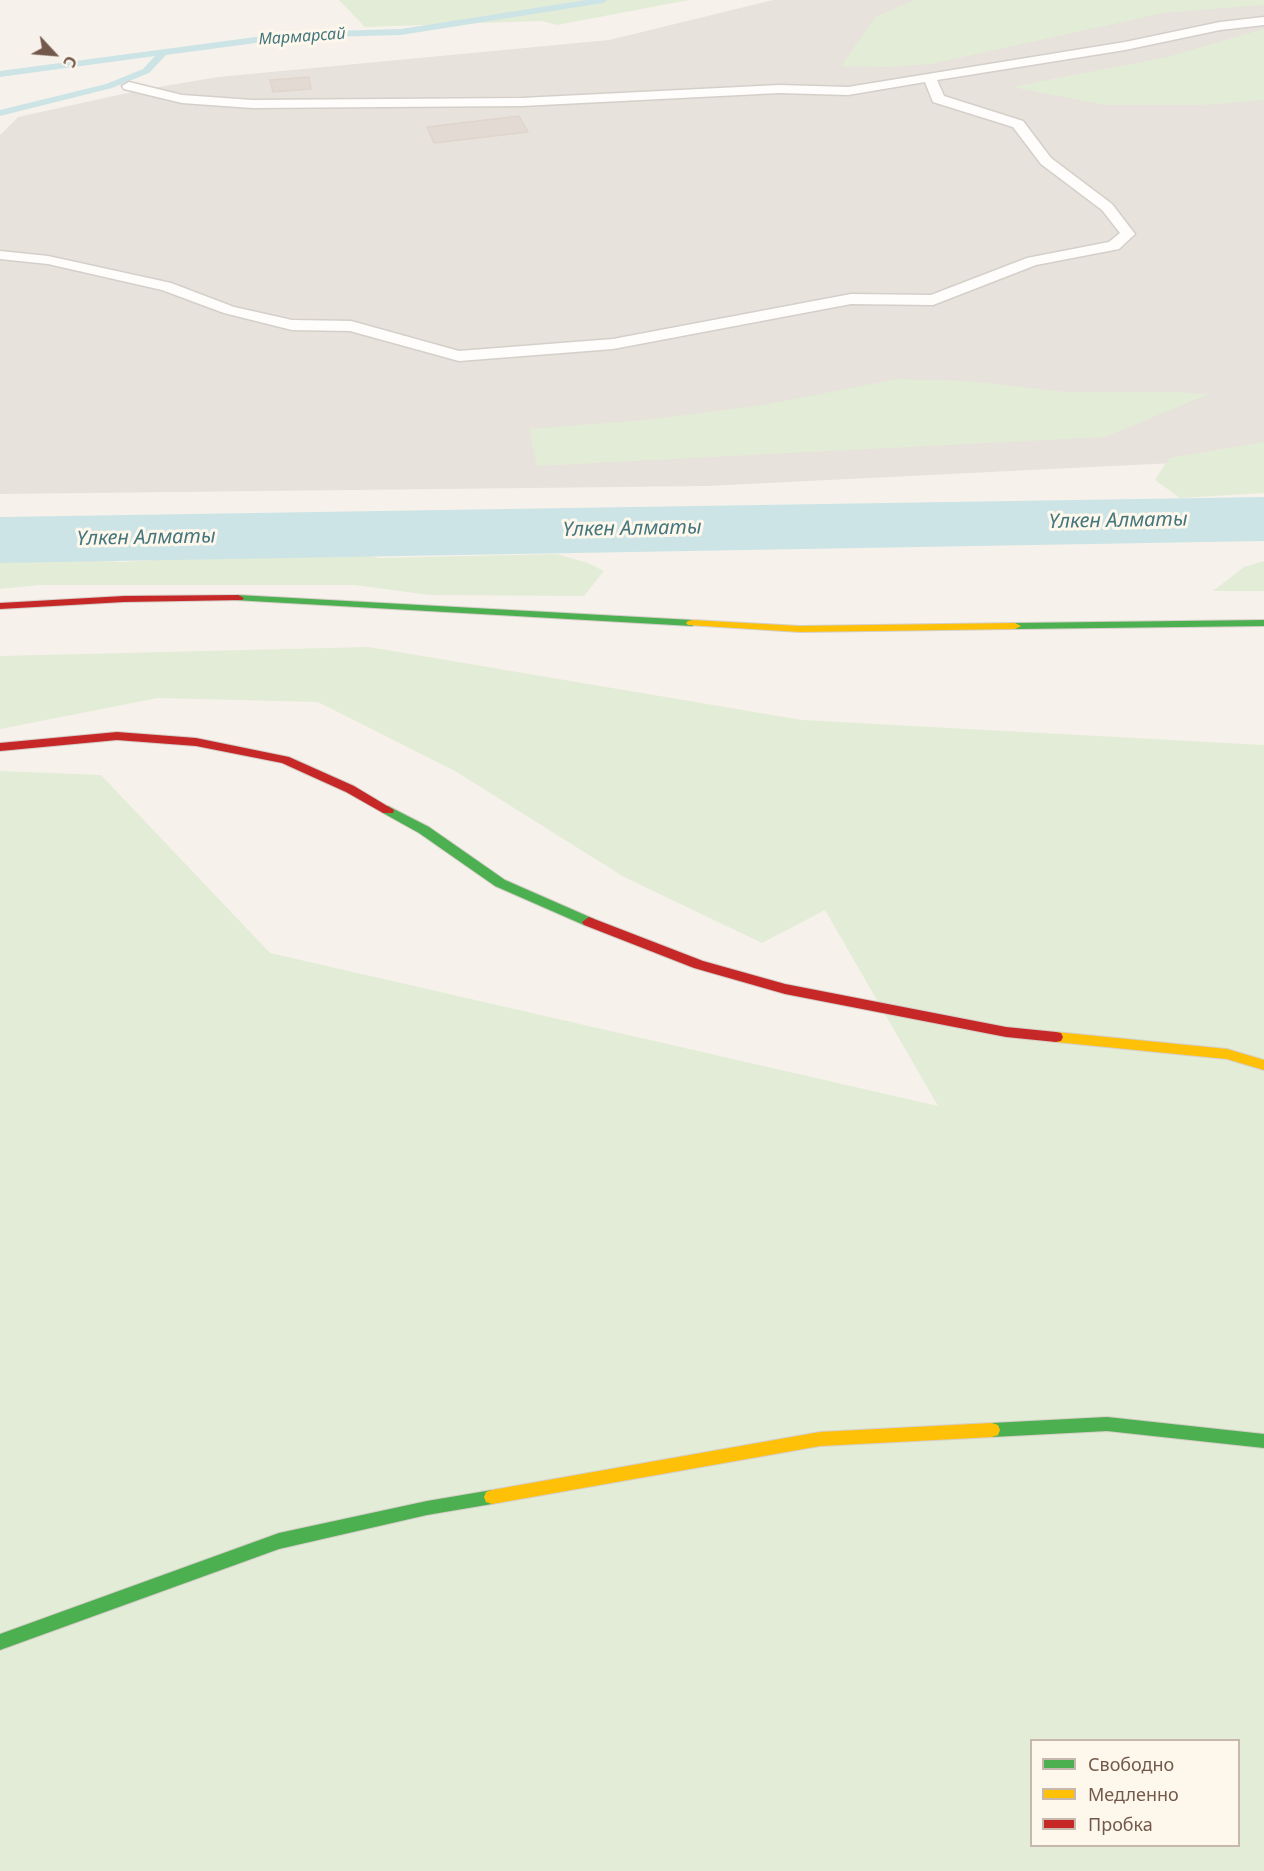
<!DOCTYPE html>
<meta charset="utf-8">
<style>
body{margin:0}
#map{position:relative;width:1264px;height:1871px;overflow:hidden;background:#f6f2eb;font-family:"Noto Sans",sans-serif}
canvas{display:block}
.legend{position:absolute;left:1030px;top:1739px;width:210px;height:108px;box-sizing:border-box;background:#fef7ec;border:2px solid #c6b8ac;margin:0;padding:8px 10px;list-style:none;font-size:18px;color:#73594c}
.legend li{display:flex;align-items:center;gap:12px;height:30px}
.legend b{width:30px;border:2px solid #c6b8ac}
.north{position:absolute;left:24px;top:24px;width:60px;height:60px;-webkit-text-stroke:4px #fef7ec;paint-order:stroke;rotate:116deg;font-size:16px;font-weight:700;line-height:24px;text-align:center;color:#73594c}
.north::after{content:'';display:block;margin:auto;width:21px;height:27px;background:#73594c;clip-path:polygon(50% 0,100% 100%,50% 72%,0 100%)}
</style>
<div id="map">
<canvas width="1264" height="1871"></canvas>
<ul class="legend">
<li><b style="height:8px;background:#4caf50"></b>Свободно</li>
<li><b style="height:8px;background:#ffc107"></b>Медленно</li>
<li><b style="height:8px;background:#c62828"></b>Пробка</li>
</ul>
<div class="north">С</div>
</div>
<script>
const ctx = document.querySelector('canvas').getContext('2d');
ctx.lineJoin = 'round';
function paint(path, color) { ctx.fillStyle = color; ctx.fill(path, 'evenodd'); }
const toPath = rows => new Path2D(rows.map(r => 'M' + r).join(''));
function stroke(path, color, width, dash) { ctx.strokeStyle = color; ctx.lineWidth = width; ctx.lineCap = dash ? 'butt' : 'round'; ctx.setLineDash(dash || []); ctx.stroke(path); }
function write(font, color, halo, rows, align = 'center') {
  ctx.font = font + ' "Noto Sans",sans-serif'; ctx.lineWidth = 6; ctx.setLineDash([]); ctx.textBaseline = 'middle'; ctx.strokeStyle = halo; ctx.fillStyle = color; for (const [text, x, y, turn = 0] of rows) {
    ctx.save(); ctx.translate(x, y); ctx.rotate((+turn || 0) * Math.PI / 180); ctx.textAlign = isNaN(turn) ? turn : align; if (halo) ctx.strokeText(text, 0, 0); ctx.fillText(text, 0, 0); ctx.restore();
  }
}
const industrial = toPath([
 [773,0,1264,0,1264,456,1214,461,707,486,0,494,0,135,18,117,141,90,218,77,609,40]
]);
const green = toPath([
 [339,0,689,0,557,25,542,21,365,27],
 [915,0,1264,0,1264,5,1163,13,931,64,889,67,841,66,875,17],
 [1264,29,1264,100,1202,105,1105,105,1012,87,1167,57],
 [897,379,969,381,1066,392,1173,392,1209,394,1105,437,537,466,529,429,644,420,763,405],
 [1264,442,1264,493,1180,498,1155,480,1169,458],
 [334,549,380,558,557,554,588,563,604,571,584,596,429,595,355,585,39,585,0,589,0,556,123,562],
 [1264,561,1264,591,1213,591,1244,567],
 [369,647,802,720,1264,745,1264,1871,0,1871,0,771,101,775,270,953,938,1106,825,910,762,943,624,877,455,771,318,702,158,698,0,729,0,656],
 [1032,1740,1238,1740,1238,1846,1032,1846]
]);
const stream = toPath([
 [586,0,607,0,603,3,401,35,293,38,166,55,149,73,112,88,0,116,0,110,106,84,143,69,155,56,0,77,0,71,293,32,401,29,586,0]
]);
const river = toPath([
 [1264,497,1264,541,0,563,0,517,1264,497]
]);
const building = toPath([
 [309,77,311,89,273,92,270,80,309,77],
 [519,116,528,132,434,143,427,127,519,116]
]);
const lane = toPath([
 [1264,17,1264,25,1220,30,1125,50,937,80,944,96,1023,121,1051,158,1112,204,1135,234,1119,249,1036,265,933,305,851,304,613,349,459,361,350,331,292,330,224,313,162,290,48,264,0,259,0,251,48,256,171,283,234,307,292,320,351,321,459,351,613,339,851,294,931,295,1027,258,1109,242,1120,233,1102,210,1041,164,1013,127,933,102,925,82,848,95,779,93,522,106,252,108,182,103,124,89,122,86,129,82,182,95,252,100,522,98,779,85,848,87,1125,42,1220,22,1264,17]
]);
const fast = toPath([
 [238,595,692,620,698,623,692,626,234,600,232,598,238,595],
 [1264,620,1264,626,1015,629,1009,626,1015,623,1264,620],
 [388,806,429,827,505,880,594,919,596,922,594,925,584,925,495,886,419,833,383,813,382,810,383,807,388,806],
 [1107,1417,1264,1434,1264,1448,1107,1431,992,1437,986,1435,984,1430,986,1425,992,1423,1107,1417],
 [492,1490,498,1492,500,1497,498,1502,492,1504,427,1515,279,1549,0,1650,0,1634,279,1533,427,1501,492,1490]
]);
const slow = toPath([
 [692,620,800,626,1015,623,1021,626,1015,629,800,632,688,625,686,623,688,621,692,620],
 [1056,1032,1227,1049,1264,1060,1264,1070,1227,1059,1056,1042,1051,1041,1049,1037,1051,1033,1056,1032],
 [992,1423,998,1425,1000,1430,998,1435,992,1437,820,1446,492,1504,486,1502,484,1497,486,1492,492,1490,820,1432,992,1423]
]);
const jam = toPath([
 [238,595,244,598,242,600,124,602,0,609,0,603,124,596,238,595],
 [117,732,196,738,289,757,354,786,394,810,393,813,383,813,346,792,282,763,196,746,117,740,0,751,0,743,117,732],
 [589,917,703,961,785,984,1006,1027,1056,1032,1061,1033,1063,1037,1061,1041,1056,1042,1006,1037,785,994,694,968,584,925,582,922,589,917]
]);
const farWaternames = [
 ["Мармарсай",302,37,-4]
];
const waterNames = [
 ["Үлкен Алматы",1118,521,-1],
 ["Үлкен Алматы",632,529,-1],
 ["Үлкен Алматы",146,538,-1]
];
paint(industrial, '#e8e2dc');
paint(green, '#e3ecd6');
paint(stream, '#cde4e6');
paint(river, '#cde4e6');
paint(building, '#e2dad3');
stroke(building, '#dfd5cd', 1.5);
stroke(lane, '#d5cfc9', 3);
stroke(fast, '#d5cec8', 2);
stroke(slow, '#d5cec8', 2);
stroke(jam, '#d5cec8', 2);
paint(lane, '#fefdfc');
paint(fast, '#4caf50');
paint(slow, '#ffc107');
paint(jam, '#c62828');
write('italic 16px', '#44767e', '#fef7ec', farWaternames);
write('italic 20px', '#44767e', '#fef7ec', waterNames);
</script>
